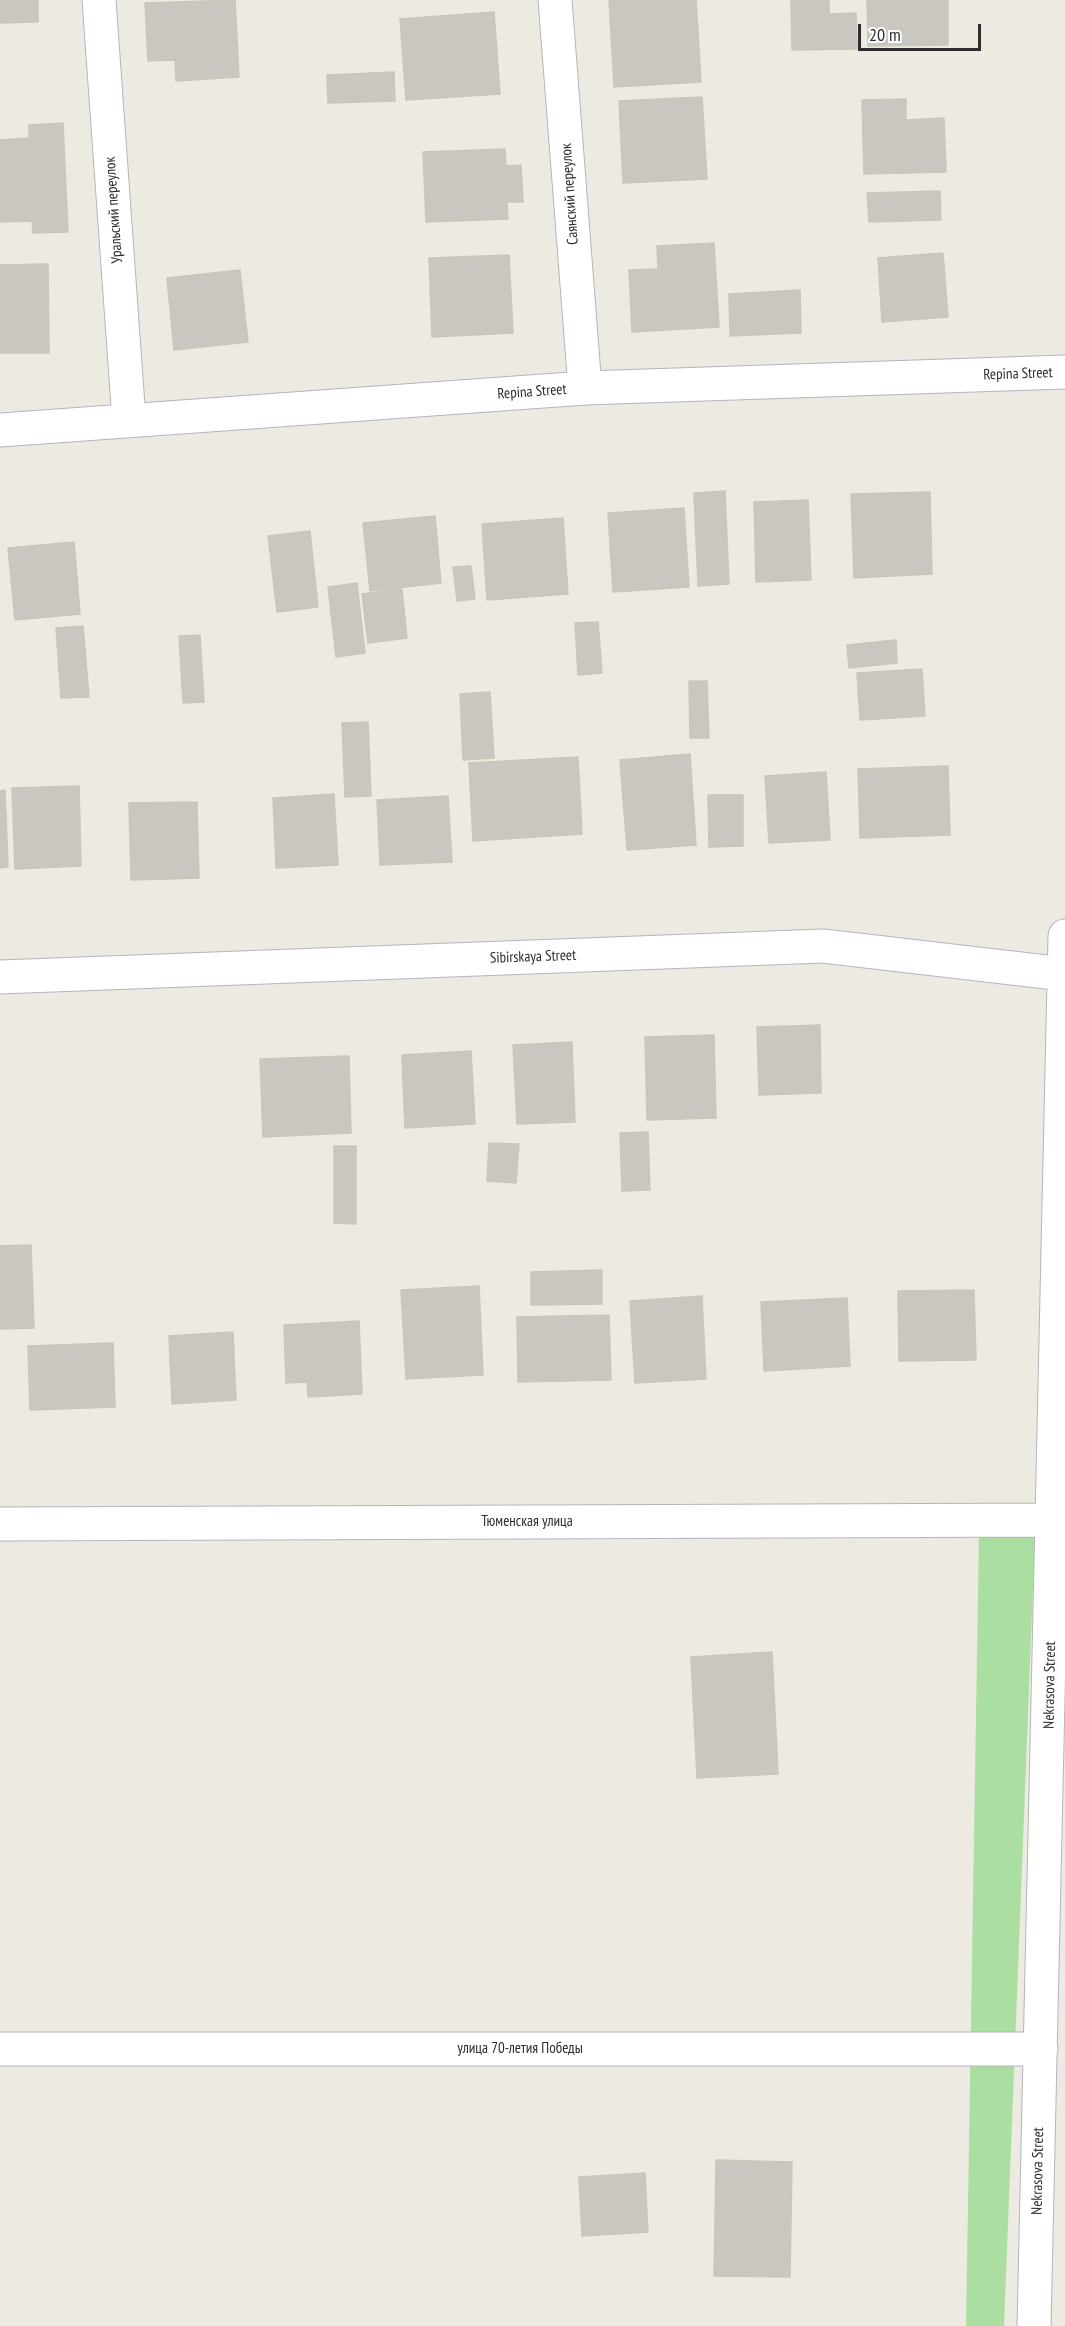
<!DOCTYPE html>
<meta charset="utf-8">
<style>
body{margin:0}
#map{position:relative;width:1065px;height:2326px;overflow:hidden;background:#edebe1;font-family:"PT Sans Narrow",sans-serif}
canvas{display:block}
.scale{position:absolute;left:858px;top:24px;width:123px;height:27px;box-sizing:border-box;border:3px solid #2d2d2d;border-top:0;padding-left:8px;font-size:18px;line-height:21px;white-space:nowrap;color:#2d2d2d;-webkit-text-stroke:4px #fff;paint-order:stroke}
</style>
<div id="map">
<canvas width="1065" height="2326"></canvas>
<div class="scale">20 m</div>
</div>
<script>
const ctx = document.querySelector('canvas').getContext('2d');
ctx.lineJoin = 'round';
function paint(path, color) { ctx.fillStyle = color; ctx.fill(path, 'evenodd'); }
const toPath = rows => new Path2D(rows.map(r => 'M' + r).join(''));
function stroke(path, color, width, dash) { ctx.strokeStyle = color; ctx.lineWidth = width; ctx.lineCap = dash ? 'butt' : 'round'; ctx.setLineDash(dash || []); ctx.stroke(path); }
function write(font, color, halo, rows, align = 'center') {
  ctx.font = font + ' "PT Sans Narrow",sans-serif'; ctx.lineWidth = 5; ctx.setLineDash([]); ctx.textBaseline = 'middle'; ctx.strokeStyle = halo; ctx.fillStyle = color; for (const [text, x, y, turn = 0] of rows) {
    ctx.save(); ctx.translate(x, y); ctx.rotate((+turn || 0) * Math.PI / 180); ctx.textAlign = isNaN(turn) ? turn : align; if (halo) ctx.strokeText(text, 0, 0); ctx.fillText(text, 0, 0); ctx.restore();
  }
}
const green = toPath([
 [979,1531,1035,1536,1004,2326,966,2326]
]);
const building = toPath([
 [0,0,38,0,38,22,0,23,0,0],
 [235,0,239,77,176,81,175,60,148,61,145,3,235,0],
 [609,0,696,0,701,82,614,87,609,0],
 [791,0,829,0,829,14,856,13,857,49,792,50,791,0],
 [867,0,948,0,948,45,868,46,867,0],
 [494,12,500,94,406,100,400,19,494,12],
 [394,72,395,101,328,103,327,75,394,72],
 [702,97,707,179,623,183,619,101,702,97],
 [906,99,906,120,944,118,946,172,864,174,862,100,906,99],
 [63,123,68,232,33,233,32,221,0,222,0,140,29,138,29,125,63,123],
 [505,149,506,166,521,165,523,202,507,202,508,219,426,222,423,152,505,149],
 [940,191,941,220,869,222,867,193,940,191],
 [714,243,719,327,632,332,629,270,658,269,657,246,714,243],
 [943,253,948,317,882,322,878,258,943,253],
 [509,255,513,333,432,337,429,258,509,255],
 [48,264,49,353,0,353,0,265,48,264],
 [240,270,248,342,174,350,167,278,240,270],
 [800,290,801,333,730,336,729,294,800,290],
 [725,491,729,584,698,586,694,493,725,491],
 [930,492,932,574,854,578,851,494,930,492],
 [808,500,811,580,756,582,754,502,808,500],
 [684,508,689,587,613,592,608,513,684,508],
 [435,516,441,583,370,591,363,523,435,516],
 [563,518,568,594,487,600,482,524,563,518],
 [310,531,318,607,277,612,268,536,310,531],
 [74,542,80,614,15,620,8,548,74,542],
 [471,566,475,599,457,601,453,567,471,566],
 [357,583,365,653,336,657,328,587,357,583],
 [402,589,407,638,368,643,362,594,402,589],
 [598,622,602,673,578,675,575,623,598,622],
 [83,626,89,697,61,698,56,628,83,626],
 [200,635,204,702,183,703,179,636,200,635],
 [896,640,897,663,849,668,847,645,896,640],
 [922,669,925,716,860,720,857,673,922,669],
 [689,681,707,681,709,738,690,738,689,681],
 [490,692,494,758,463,760,460,694,490,692],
 [368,722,371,796,345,797,342,723,368,722],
 [690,754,696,845,627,850,620,760,690,754],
 [578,757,582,834,473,841,469,763,578,757],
 [948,766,950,835,860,838,858,769,948,766],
 [826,772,830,840,769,843,765,776,826,772],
 [79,786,81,866,15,869,12,788,79,786],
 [5,790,8,867,0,868,0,791,5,790],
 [334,794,338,865,276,868,273,798,334,794],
 [708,795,743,795,743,846,709,847,708,795],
 [448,796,452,862,380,865,377,800,448,796],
 [197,802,199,878,131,880,129,803,197,802],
 [820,1025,821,1093,759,1095,757,1027,820,1025],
 [714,1035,716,1118,647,1120,645,1037,714,1035],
 [572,1042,575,1122,517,1124,513,1045,572,1042],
 [471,1051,475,1124,405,1128,402,1055,471,1051],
 [349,1056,351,1133,263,1137,260,1059,349,1056],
 [648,1132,650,1190,622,1191,620,1133,648,1132],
 [489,1143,519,1144,516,1183,487,1181,489,1143],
 [334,1146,356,1146,356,1224,334,1223,334,1146],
 [31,1245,34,1328,1,1329,0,1246,31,1245],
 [602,1270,602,1304,531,1305,531,1272,602,1270],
 [479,1286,483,1375,406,1379,401,1290,479,1286],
 [974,1290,976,1360,899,1361,898,1291,974,1290],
 [702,1296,706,1379,635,1383,630,1301,702,1296],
 [847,1298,850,1366,764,1371,761,1302,847,1298],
 [609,1315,611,1380,518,1382,517,1317,609,1315],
 [359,1321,362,1394,308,1397,307,1382,286,1383,284,1325,359,1321],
 [233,1332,236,1400,172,1404,169,1336,233,1332],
 [113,1343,115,1407,30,1410,28,1346,113,1343],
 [772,1652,778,1774,697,1778,691,1657,772,1652],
 [716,2160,792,2162,790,2277,714,2276,716,2160],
 [645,2173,648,2232,582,2236,579,2177,645,2173]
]);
const street = toPath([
 [99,0,129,420],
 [555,0,585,388],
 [0,977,823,946,1064,974],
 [0,1524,1054,1520],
 [0,2049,1041,2049],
 [1034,2326,1065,936]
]);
const secondary = toPath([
 [0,430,585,388,1065,372]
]);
const streetNames = [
 ["Саянский переулок",570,194,-94],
 ["Уральский переулок",114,210,-94],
 ["Repina Street",1018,374,-2],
 ["Repina Street",532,392,-4],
 ["Sibirskaya Street",533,957,-2],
 ["Тюменская улица",527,1522],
 ["Nekrasova Street",1050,1685,-89],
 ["улица 70-летия Победы",520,2049],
 ["Nekrasova Street",1038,2171,-89]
];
paint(green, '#abdfa2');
paint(building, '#c9c7c0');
stroke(building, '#c9c7ba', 1.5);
stroke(street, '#b4b4bf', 35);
stroke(secondary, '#b4b4bf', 35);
stroke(street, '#fff', 33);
stroke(secondary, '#fff', 33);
write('15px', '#2d2d2d', '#fff', streetNames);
</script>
